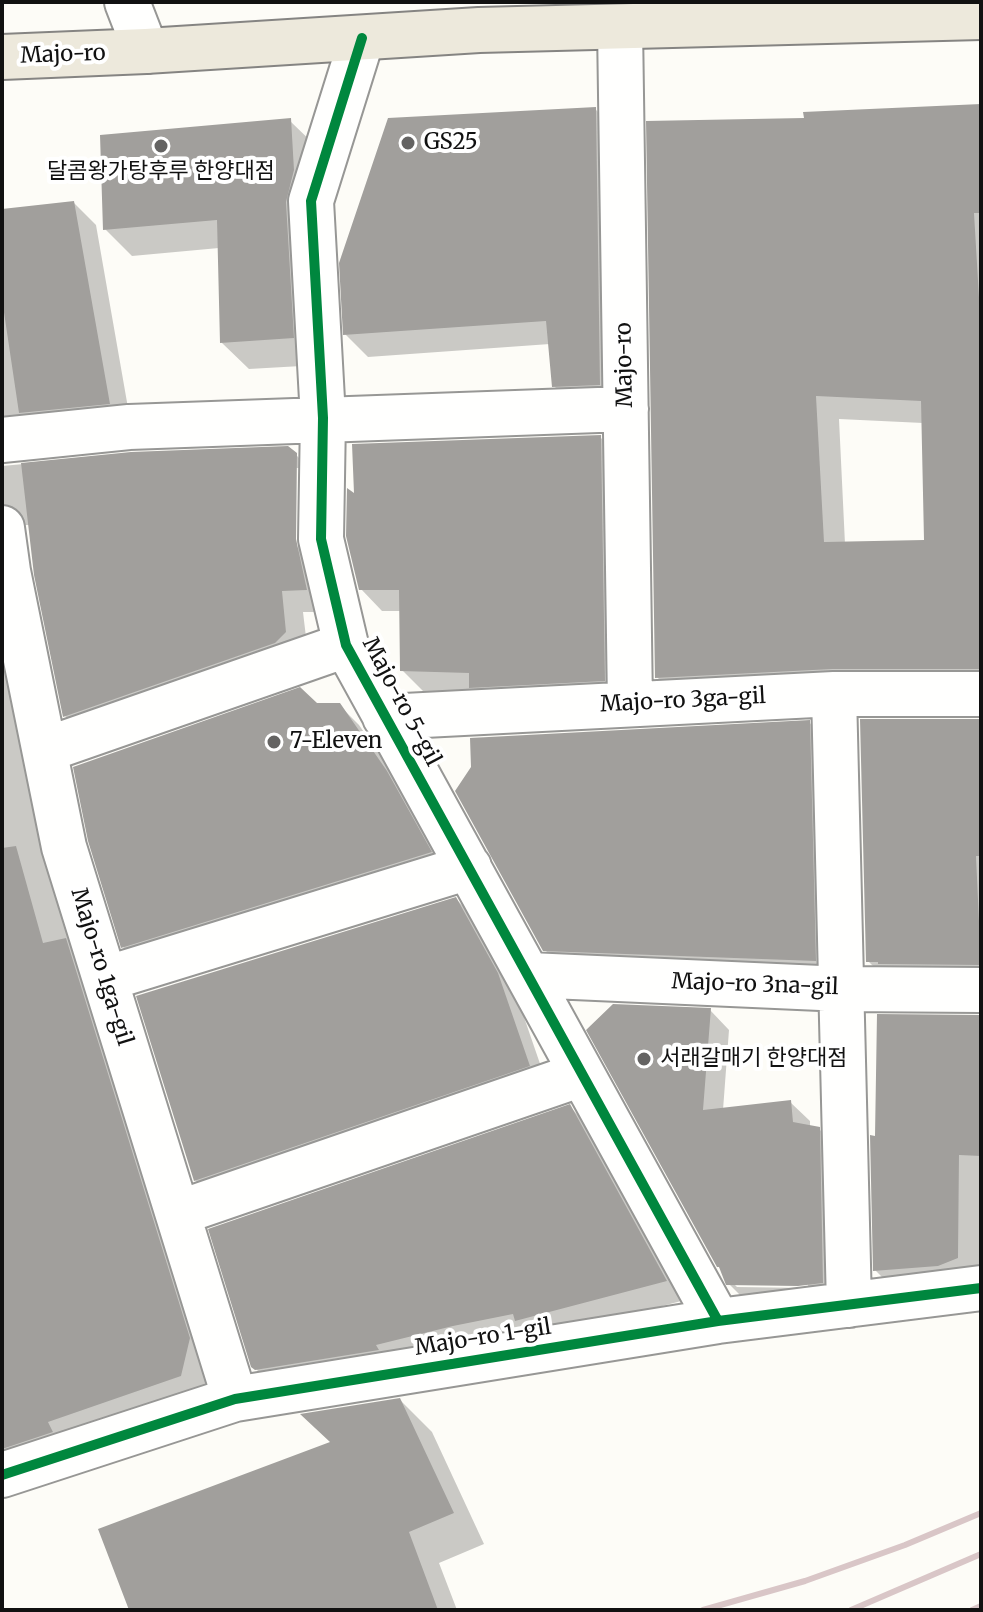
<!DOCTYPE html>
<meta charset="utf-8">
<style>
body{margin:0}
#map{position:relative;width:983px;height:1612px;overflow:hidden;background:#fdfcf7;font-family:Merriweather,serif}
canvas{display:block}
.frame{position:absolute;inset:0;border:4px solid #111;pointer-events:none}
</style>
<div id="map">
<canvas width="983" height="1612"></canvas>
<div class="frame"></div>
</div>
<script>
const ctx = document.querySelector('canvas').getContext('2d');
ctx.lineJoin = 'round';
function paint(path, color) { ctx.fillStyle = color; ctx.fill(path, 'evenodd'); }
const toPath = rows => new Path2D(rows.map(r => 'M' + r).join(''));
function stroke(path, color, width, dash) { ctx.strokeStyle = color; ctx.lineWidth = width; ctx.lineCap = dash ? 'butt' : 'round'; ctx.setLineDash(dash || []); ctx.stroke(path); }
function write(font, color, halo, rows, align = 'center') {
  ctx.font = font + ' Merriweather,"Noto Sans KR",serif'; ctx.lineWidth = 8; ctx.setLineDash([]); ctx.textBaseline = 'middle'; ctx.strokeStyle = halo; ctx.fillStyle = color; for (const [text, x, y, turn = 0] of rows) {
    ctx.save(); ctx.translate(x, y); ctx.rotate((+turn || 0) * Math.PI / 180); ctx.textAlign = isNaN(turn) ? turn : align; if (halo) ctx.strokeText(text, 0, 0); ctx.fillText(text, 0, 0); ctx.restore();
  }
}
const shadow = toPath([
 [981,106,981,692,680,701,657,677,806,120],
 [839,419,923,423,926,542,845,544],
 [595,109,618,131,622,407,576,408,554,386,550,344,368,357,345,334],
 [290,121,317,147,319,365,249,369,222,343,219,248,132,256,105,229],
 [74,203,96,225,131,425,2,450,2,211],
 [600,437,622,459,626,702,424,692,402,670,401,611,382,611,361,589,356,497],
 [131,454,296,455,319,477,328,612,303,612,308,654,87,738,65,716,29,525,21,525,2,539,2,466],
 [295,468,299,468,298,549,294,549],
 [2,581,211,1361,202,1397,2,1488],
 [316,705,339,705,359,725,406,793,449,872,143,966,123,947],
 [981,721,981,988,891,984,868,961],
 [809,722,828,742,834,980,564,969,544,949,473,768],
 [456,899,475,918,516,994,547,1084,214,1199,195,1180],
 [710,1010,729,1030,723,1110,790,1102,810,1121,810,1127,819,1129,838,1148,842,1301,748,1303,728,1283,589,1030],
 [733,1283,808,1284,808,1288,737,1287],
 [981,1017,981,1281,899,1294,875,1270,877,1139],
 [570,1107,589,1126,685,1300,537,1339,276,1389,253,1366],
 [400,1400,432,1432,484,1544,439,1563,457,1610,131,1610,332,1444]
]);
const building = toPath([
 [981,104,981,213,974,213,981,331,981,669,833,669,655,678,646,121,804,118,803,112],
 [816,396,921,401,924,540,824,542],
 [596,107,600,385,552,387,546,321,343,335,339,263,388,118],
 [291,118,294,170,286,202,294,338,220,343,217,220,103,230,100,135],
 [74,201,110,404,19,413,2,299,2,209],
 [601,435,605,681,469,688,469,673,400,671,399,590,359,590,346,536,347,488,354,493,352,444],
 [288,446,297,453,296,539,307,590,282,591,286,632,275,643,63,717,34,575,21,463,131,452],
 [300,687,317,703,340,703,387,771,432,852,121,948,88,841,73,767],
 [860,719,981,719,981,856,976,856,981,965,878,964,878,962,866,962],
 [810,720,816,961,543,951,455,791,471,767,470,738],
 [16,846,43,943,66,938,190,1338,181,1376,48,1422,53,1432,2,1449,2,848],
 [456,897,498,973,530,1066,194,1181,136,996],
 [613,1004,711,1008,703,1110,791,1100,793,1122,820,1127,823,1283,798,1286,726,1285,719,1267,717,1267,586,1030],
 [877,1014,981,1015,981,1156,959,1155,958,1258,938,1266,873,1271,870,1135,875,1136],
 [570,1104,667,1281,515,1321,513,1314,453,1326,376,1345,379,1350,255,1370,251,1367,208,1229],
 [400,1398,454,1513,409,1532,438,1610,129,1610,98,1529,330,1442,300,1414]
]);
const minor = toPath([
 [127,2,146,51],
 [620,27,630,704],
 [362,38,311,201,323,418,321,539,346,645,718,1321],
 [2,440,129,427,626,409],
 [2,528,8,571,64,847,235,1399],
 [834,694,849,1305],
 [385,717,834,694,981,694],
 [45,750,346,645],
 [529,975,843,989,981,990],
 [105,979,469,867],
 [178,1213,582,1074],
 [2,1475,235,1399,718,1321,981,1288]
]);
const major = toPath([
 [2,57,146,51,479,30,981,17]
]);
const rail = toPath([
 [703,1610,805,1581,905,1545,981,1513],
 [851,1610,981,1554],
 [972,1610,981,1606]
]);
const cycleway = toPath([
 [362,38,311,201,323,418,321,539,346,645,718,1321],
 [2,1475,235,1399,718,1321,981,1288]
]);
const markers = [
 [408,143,8,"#646362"],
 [161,146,8,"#646362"],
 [274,742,8,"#646362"],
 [644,1059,8,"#646362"]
];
const streetNames = [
 ["Majo-ro",63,55,-2],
 ["Majo-ro",625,365,-91],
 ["Majo-ro 3ga-gil",683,701,-3],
 ["Majo-ro 5-gil",401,702,62],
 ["Majo-ro 1ga-gil",101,967,73],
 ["Majo-ro 3na-gil",755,985,2],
 ["Majo-ro 1-gil",483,1338,-9]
];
const poiNames = [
 ["GS25",424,143],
 ["달콤왕가탕후루 한양대점",161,172,"center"],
 ["7-Eleven",290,742],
 ["서래갈매기 한양대점",660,1059]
];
paint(shadow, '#0003');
paint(building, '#a19f9c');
stroke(minor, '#979795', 48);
stroke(major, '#858482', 48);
stroke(minor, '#fffffe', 44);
stroke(major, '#ede9dc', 44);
stroke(rail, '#d9c6c7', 6);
stroke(cycleway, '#00873e', 10);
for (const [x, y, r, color] of markers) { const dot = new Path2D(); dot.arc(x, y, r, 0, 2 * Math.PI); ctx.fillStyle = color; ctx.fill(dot); stroke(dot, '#fff', 3); }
write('22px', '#111', '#fff', streetNames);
write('22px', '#111', '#fff', poiNames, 'left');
</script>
